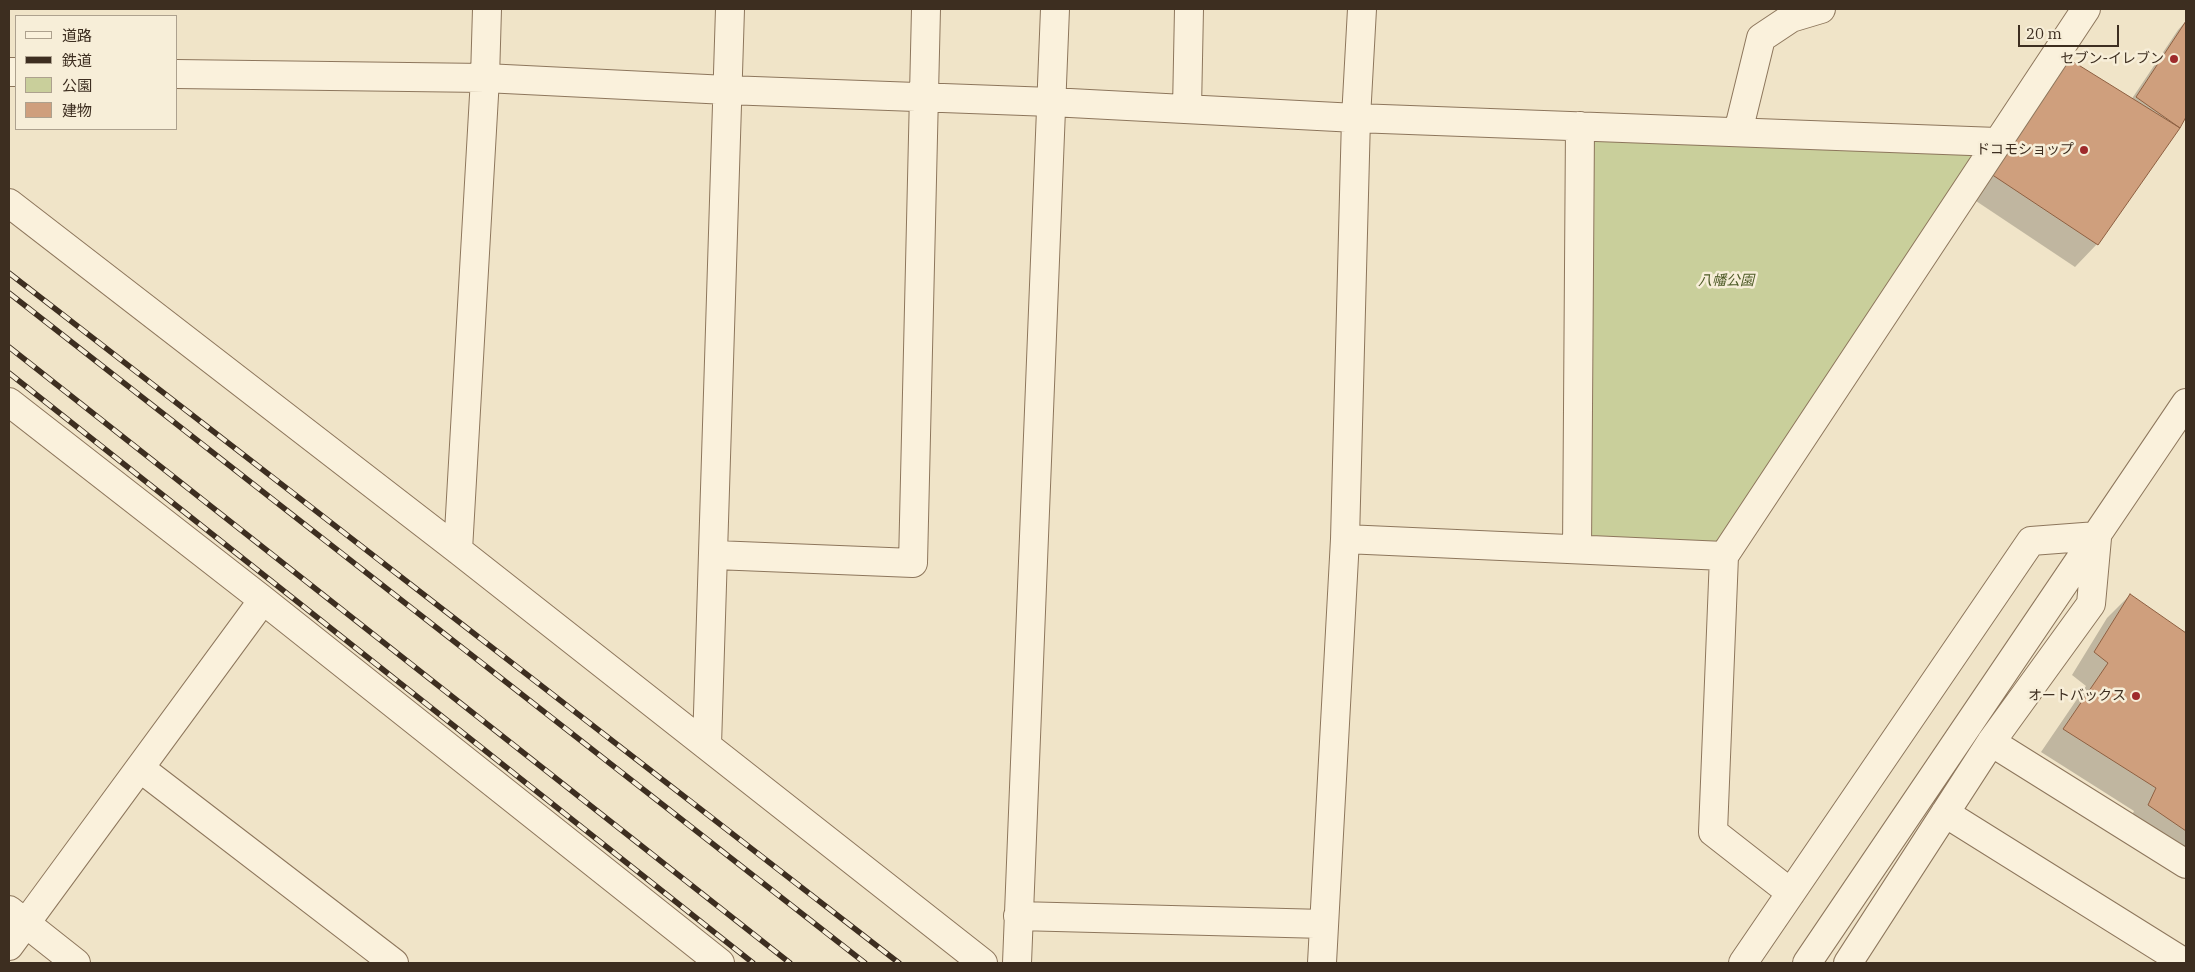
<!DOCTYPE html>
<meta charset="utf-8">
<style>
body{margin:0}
#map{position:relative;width:2195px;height:972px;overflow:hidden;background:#f0e4c8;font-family:"IBM Plex Serif","Noto Sans JP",serif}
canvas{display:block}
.frame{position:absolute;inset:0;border:10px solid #3d2e20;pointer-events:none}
.legend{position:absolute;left:15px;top:15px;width:162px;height:115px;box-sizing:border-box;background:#f7eed8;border:1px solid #ada18e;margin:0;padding:6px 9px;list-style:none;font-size:15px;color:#3d2e20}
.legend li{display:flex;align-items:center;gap:10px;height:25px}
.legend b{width:25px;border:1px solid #ada18e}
.scale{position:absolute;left:2018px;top:25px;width:101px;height:22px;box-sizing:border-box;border:2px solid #3d2e20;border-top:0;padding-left:6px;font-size:15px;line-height:18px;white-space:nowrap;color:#3d2e20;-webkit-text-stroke:4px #f7eed8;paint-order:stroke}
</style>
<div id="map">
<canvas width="2195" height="972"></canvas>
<div class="frame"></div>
<ul class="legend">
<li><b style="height:6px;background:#faf1dc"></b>道路</li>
<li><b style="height:6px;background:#3d2e20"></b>鉄道</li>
<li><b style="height:14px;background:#c9cf9b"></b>公園</li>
<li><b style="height:14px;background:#cf9f7d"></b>建物</li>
</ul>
<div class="scale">20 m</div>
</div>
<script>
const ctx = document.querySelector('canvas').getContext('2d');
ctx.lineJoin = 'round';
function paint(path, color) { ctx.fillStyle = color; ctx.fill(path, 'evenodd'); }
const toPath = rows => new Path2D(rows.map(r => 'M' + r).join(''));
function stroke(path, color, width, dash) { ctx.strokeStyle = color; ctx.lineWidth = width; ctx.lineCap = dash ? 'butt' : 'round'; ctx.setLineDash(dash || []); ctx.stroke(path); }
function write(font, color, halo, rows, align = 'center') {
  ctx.font = font + ' "IBM Plex Serif","Noto Sans JP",serif'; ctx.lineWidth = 5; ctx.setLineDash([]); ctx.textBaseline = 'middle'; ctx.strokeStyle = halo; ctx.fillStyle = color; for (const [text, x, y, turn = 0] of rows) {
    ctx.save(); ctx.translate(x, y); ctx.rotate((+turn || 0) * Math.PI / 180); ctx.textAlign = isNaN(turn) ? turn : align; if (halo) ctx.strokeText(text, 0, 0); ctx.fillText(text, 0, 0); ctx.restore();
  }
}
const green = toPath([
 [1588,136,1977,150,1719,544,1586,538]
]);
const shadow = toPath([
 [2186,21,2186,115,2097,244,2075,267,1967,195,2042,81,2131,100,2178,30],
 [2130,595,2186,635,2186,869,2126,828,2134,811,2041,752,2086,686,2072,675,2107,618]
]);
const building = toPath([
 [2186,21,2186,117,2180,128,2136,97,2186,21],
 [2064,56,2180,128,2098,245,1988,172,2064,56],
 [2130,594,2186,633,2186,831,2148,805,2156,788,2063,729,2108,663,2094,652,2130,594]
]);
const minor = toPath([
 [9,72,16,72],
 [176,74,485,78,727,90,1051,102,1356,118,1997,142],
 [1187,109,1189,9],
 [1738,132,1761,38,1791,18,1821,9],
 [9,203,458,550,983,963],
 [9,402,263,600,720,963],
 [1345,539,1724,556],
 [1577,549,1580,126],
 [458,550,485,78,487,9],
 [715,555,913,563,926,9],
 [1991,742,2186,864],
 [707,745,730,9],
 [140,768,394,963],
 [1945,813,2185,963],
 [1791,893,1713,832,1724,556,2086,9],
 [9,910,76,963],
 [1018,916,1324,924],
 [9,946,263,600],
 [1017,963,1055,9],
 [1322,963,1345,539,1356,118,1362,9],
 [1743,963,2031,541,2097,536],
 [1807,963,2186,403],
 [1848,963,1991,742,2091,604,2097,538]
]);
const rail = toPath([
 [9,273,899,963],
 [9,293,865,963],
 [9,347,790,963],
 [9,373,753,963]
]);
const markers = [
 [2174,59,5,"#9e2a2b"],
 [2084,150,5,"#9e2a2b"],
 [2136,696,5,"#9e2a2b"]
];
const poiNames = [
 ["セブン-イレブン",2164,59],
 ["ドコモショップ",2074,150],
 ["オートバックス",2126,696]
];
const parkNames = [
 ["八幡公園",1726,281]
];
paint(green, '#c9cf9b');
paint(shadow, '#0003');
paint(building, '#cf9f7d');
stroke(building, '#8d5f41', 1);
stroke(minor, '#8d765c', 30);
stroke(minor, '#faf1dc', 28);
stroke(rail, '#3d2e20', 5.5);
stroke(rail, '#f7eed8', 4, [11]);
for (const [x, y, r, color] of markers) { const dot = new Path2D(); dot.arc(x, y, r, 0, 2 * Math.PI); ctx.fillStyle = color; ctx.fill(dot); stroke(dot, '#f7eed8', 2); }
write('14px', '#3d2e20', '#f7eed8', poiNames, 'right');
write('italic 14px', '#4d5a26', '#f7eed8', parkNames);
</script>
